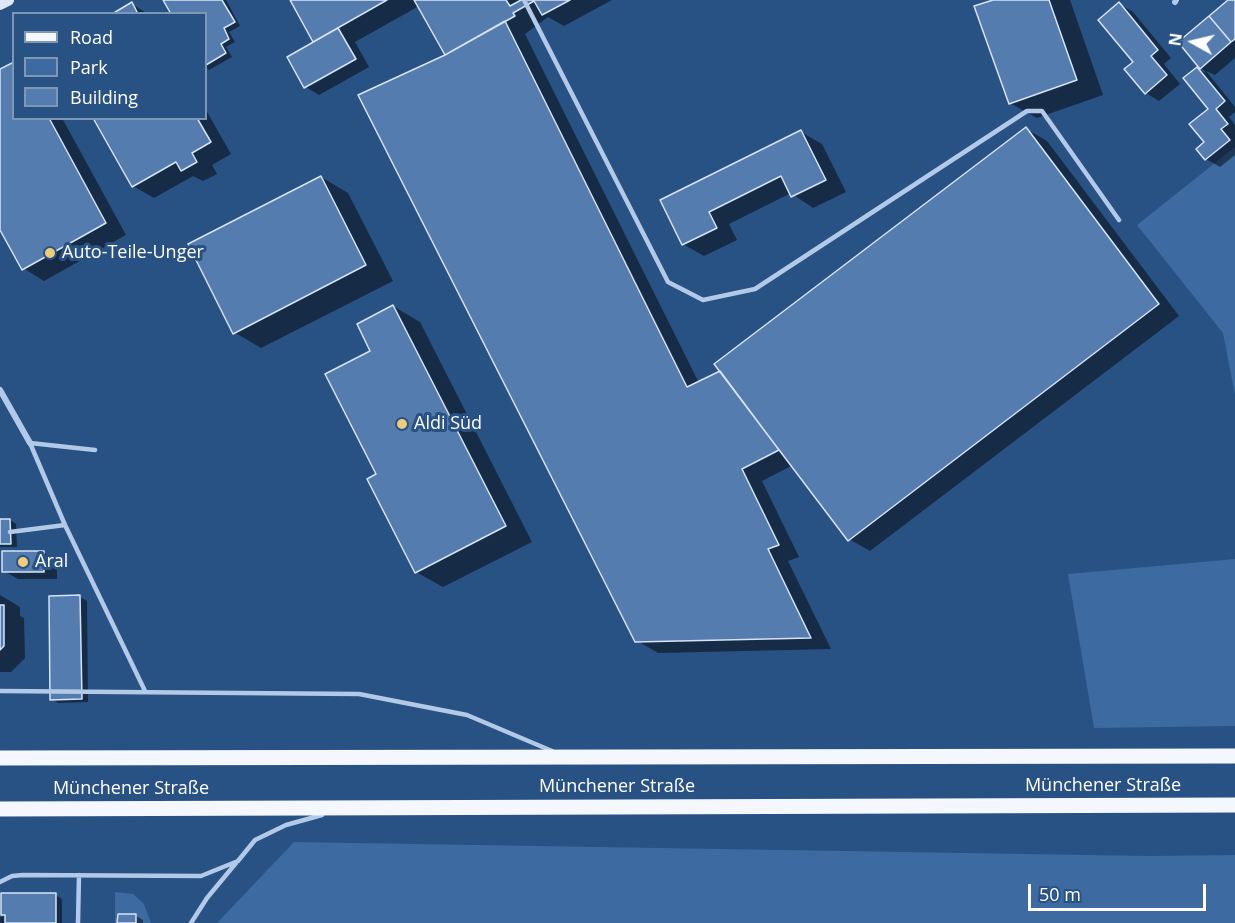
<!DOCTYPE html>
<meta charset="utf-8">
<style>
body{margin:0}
#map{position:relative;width:1235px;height:923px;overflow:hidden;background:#285184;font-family:"Open Sans",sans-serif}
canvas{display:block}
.legend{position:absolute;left:12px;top:12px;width:195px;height:108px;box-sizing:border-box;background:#285184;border:2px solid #7e97b5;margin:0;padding:8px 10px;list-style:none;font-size:18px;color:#fff}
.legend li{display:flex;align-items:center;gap:12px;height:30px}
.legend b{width:30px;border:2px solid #7e97b5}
.north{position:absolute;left:1163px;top:12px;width:60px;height:60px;-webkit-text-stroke:4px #285184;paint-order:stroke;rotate:278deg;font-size:16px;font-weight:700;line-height:24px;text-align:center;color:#fff}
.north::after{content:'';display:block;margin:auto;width:21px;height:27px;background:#fff;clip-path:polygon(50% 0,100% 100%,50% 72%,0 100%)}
.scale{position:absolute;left:1028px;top:884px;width:178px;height:27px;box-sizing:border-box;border:3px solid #fff;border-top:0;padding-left:8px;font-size:18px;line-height:21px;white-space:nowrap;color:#fff;-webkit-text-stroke:4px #285184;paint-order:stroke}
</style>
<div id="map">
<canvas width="1235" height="923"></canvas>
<ul class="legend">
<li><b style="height:8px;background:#f4f8fe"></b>Road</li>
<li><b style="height:16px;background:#3d6aa1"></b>Park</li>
<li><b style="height:16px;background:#557cae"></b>Building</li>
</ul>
<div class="north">N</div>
<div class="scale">50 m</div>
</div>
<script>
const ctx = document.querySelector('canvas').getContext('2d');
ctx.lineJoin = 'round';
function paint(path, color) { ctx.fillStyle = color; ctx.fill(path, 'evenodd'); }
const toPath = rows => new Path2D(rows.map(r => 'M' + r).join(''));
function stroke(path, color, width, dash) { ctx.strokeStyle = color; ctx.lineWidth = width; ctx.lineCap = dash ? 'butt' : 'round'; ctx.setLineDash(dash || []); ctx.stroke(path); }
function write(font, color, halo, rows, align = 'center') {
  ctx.font = font + ' "Open Sans",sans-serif'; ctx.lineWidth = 6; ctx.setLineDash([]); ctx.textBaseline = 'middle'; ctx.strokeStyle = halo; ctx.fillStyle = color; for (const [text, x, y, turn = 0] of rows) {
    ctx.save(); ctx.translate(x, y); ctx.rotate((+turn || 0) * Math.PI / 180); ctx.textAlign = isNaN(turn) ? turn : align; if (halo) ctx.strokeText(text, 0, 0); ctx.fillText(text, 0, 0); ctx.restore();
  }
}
const green = toPath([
 [1235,147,1235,395,1223,333,1137,225],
 [1235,559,1235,726,1094,728,1068,574],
 [294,842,1150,856,1235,855,1235,923,217,923],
 [115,892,133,894,144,904,151,923,115,923]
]);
const shadow = toPath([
 [165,0,226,0,240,26,229,32,235,42,226,47,232,57,209,70,206,68,206,14],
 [291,0,612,0,564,26,548,17,525,34,699,383,722,371,1026,129,1047,141,1179,316,870,551,849,539,793,465,762,481,799,557,788,561,831,649,658,653,636,640,447,56,419,6,355,42,369,67,319,95,306,87,315,42],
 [998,0,1070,0,1103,95,1037,118,1010,103],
 [1230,0,1235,0,1235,58,1215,75,1206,71,1235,107,1235,112,1229,117,1235,125,1235,155,1220,167,1206,159,1198,149,1206,142,1210,109,1197,69,1206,73,1180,43],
 [132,4,148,14,115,14],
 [1119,4,1133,12,1171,58,1164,64,1180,84,1159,101,1146,93],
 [0,71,14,118,62,118,126,235,44,281,23,268,0,227],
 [206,110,231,154,212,165,217,174,203,181,193,176,154,198,133,186,95,118,206,118],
 [801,132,822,144,846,192,813,208,791,193,729,224,737,240,704,256,683,244,662,201],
 [321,177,348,193,393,281,261,348,234,332],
 [393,306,420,322,532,542,443,587,416,572,378,474,372,351],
 [10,520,16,524,17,547,0,547,0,521],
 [44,553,57,561,57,579,18,579,4,571],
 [0,595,20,607,20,616,24,618,25,658,11,672,0,672],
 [51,597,80,597,87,601,88,702,58,703,52,699],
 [3,894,55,895,62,899,62,923,0,923,0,917,3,917],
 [119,916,136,916,143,920,143,923,119,923]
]);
const building = toPath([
 [163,0,222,0,235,22,224,28,229,39,221,44,226,53,206,65,206,14,171,14,163,0],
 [290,0,387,0,313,42,290,0],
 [414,0,506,0,510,6,521,0,570,0,542,15,534,1,513,13,515,16,445,55,414,0],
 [993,0,1049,0,1077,80,1009,104,974,6,993,0],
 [1228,0,1235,0,1235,39,1231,42,1209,16,1228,0],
 [132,2,138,14,112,14,132,2],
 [1119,2,1158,50,1151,56,1167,75,1145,94,1124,69,1133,62,1098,20,1119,2],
 [1209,16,1231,42,1200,69,1178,42,1209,16],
 [505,21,687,387,720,371,779,450,742,469,779,545,768,549,811,638,635,642,358,95,445,55,505,21],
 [338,28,356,59,304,88,287,57,338,28],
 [14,62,14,118,49,118,106,223,22,270,0,230,0,69,14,62],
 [1197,67,1225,101,1216,109,1228,124,1221,129,1230,140,1205,160,1196,149,1204,142,1189,124,1208,109,1183,78,1197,67],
 [93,118,197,118,211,142,192,153,197,162,181,171,176,162,132,187,93,118],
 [1026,127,1159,304,848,541,714,364,1026,127],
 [801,130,826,180,791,197,781,176,709,212,717,228,682,245,660,200,801,130],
 [321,176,366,265,233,334,188,244,321,176],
 [393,305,506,526,415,573,367,479,376,474,325,374,370,351,357,324,393,305],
 [0,519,10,519,11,544,0,544,0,519],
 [2,551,44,551,44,572,2,572,2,551],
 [80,595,82,699,50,700,49,596,80,595],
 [0,605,4,605,4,646,0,650,0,605],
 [1,893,56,893,56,923,5,923,5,915,1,915,1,893],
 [118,914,136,914,136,923,117,923,118,914]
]);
const service = toPath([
 [524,0,668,282,703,300,755,289,1027,111,1042,111,1119,220],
 [95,450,30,443,65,525,145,691],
 [10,532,65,525],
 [0,691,359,694,467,715,552,751],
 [0,882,12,876,23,875,201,876,238,861,255,840,286,825,322,815],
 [78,923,79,875],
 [191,923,207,898,236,863]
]);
const minor = toPath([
 [1175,2,1176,0],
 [0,390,30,443]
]);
const secondary = toPath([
 [0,4,8,0]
]);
const primary = toPath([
 [0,758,1235,756],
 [0,809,1235,805]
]);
const markers = [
 [50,253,6,"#efcc79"],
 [402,424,6,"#efcc79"],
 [23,562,6,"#efcc79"]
];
const poiNames = [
 ["Auto-Teile-Unger",62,253],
 ["Aldi Süd",414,424],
 ["Aral",35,562]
];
const streetNames = [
 ["Münchener Straße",1103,786],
 ["Münchener Straße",617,787],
 ["Münchener Straße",131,789]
];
paint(green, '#3d6aa1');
paint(shadow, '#0007');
paint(building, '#557cae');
stroke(building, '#d6e4f6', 1.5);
stroke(service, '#b2cae7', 4.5);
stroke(minor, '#b2cae7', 6);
stroke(secondary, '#dce8f7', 12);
stroke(primary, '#f4f8fe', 15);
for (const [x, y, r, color] of markers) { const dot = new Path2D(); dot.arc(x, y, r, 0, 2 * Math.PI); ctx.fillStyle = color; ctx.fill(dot); stroke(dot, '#285184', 2); }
write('18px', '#fff', '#285184', poiNames, 'left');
write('18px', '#fff', '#285184', streetNames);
</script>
